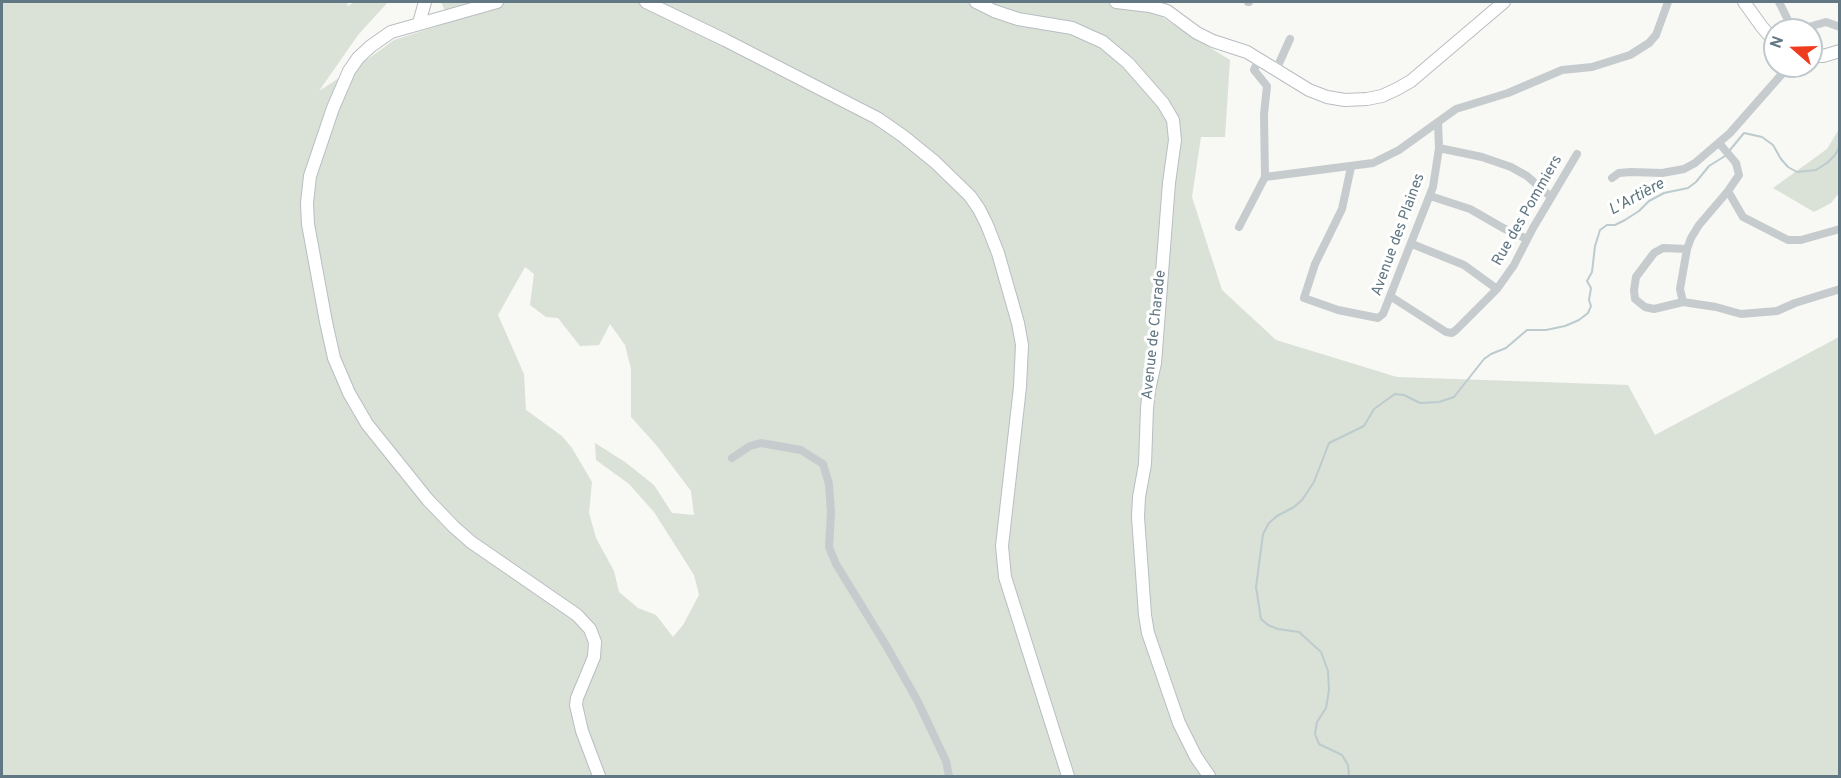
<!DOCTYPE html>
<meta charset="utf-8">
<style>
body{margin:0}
#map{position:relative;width:1841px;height:778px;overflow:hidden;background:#f8f8f5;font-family:Overpass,sans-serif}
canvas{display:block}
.frame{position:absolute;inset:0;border:3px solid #617783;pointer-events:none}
.north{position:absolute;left:1763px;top:18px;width:60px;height:60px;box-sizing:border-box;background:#fff;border:2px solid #c0c9cd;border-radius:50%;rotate:290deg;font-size:16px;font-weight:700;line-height:24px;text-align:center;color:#617783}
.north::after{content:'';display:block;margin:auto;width:21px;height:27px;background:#f03c1e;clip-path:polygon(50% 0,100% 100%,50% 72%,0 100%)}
</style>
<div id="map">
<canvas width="1841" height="778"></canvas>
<div class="frame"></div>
<div class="north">N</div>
</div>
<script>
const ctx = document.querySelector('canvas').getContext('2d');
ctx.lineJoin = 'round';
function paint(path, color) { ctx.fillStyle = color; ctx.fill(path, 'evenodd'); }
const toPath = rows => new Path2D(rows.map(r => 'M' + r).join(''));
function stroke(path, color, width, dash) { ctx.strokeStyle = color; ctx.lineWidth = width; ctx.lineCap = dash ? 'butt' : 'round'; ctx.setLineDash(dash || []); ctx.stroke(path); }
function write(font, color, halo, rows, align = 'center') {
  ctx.font = font + ' Overpass,sans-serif'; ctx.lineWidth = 6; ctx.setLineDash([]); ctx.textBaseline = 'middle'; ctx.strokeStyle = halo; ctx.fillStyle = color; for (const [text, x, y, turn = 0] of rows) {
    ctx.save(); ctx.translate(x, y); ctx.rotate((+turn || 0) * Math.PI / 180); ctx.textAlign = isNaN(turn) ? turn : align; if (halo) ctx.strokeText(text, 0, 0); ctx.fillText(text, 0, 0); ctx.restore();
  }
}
const green = toPath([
 [2,2,348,2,347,6,355,2,388,2,358,35,319,91,368,59,394,40,450,22,441,2,1167,2,1163,18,1230,60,1225,137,1201,137,1192,197,1222,290,1276,340,1397,377,1628,385,1655,435,1839,337,1839,776,2,776],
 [525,267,534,274,530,305,546,317,558,318,580,346,599,345,610,324,625,345,631,369,631,417,657,446,691,491,694,515,672,513,654,485,625,462,595,443,596,460,629,484,654,512,694,575,699,595,683,625,673,637,656,615,638,608,619,592,614,571,596,538,589,513,592,482,572,448,562,436,526,410,524,374,498,315],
 [1839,129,1839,193,1831,203,1814,212,1773,188,1827,149]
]);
const stream = toPath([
 [1349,776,1348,765,1342,755,1319,744,1315,734,1317,722,1326,708,1329,690,1328,671,1321,652,1299,632,1278,629,1268,625,1261,619,1256,587,1263,534,1269,523,1277,516,1294,507,1302,500,1314,482,1329,443,1364,426,1374,409,1395,394,1404,395,1420,403,1439,402,1454,397,1484,359,1491,354,1506,348,1527,330,1546,330,1565,326,1579,320,1588,313,1591,306,1589,300,1591,288,1587,281,1592,272,1595,246,1600,230,1607,225,1615,225,1625,220,1639,211,1649,201,1664,193,1688,188,1696,182,1709,166,1725,156,1744,133,1762,137,1773,145,1781,159,1788,167,1797,172,1816,170,1827,163,1835,155,1840,146]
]);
const street = toPath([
 [1248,2,1249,2],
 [1779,2,1793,30],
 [1798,30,1826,22,1840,27],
 [1276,70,1290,39],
 [1719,143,1736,163,1739,175,1728,191,1699,225,1691,238,1687,249,1680,289,1683,302,1716,307,1741,314,1777,311,1795,303,1840,289],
 [1439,148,1482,157,1511,167,1527,176,1551,197],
 [1351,167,1342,209,1315,264,1304,298,1338,310,1378,318,1383,314,1433,187,1439,148,1438,122],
 [1265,177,1373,163,1399,150,1456,109,1508,93,1562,70,1592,67,1630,55,1649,43,1656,35,1668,2],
 [1612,178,1619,173,1631,172,1662,173,1684,169,1695,163,1730,133,1789,66],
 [1728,191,1743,217,1788,240,1801,240,1840,229],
 [1430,196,1470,209,1503,228,1527,239],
 [1239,227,1265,177,1264,114,1267,86,1254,70,1259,59],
 [1412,244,1464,265,1497,289],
 [1390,296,1446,332,1452,333,1456,330,1497,289,1514,265,1533,228,1577,154],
 [1683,302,1654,309,1645,307,1635,299,1634,290,1636,277,1654,253,1663,248,1687,249],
 [732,458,750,446,761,443,801,450,823,464,829,484,831,512,829,547,836,564,887,647,917,700,946,761,949,776]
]);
const secondary = toPath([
 [497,2,391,32,371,46,358,58,349,71,333,108,310,176,307,203,308,224,326,322,334,358,349,393,367,424,428,500,454,527,471,542,577,615,590,629,595,642,594,657,577,698,576,705,582,731,599,776],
 [646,2,725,40,877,118,903,136,935,162,970,196,979,209,987,225,998,253,1018,323,1022,345,1020,387,1002,546,1005,577,1068,776],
 [976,2,994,11,1018,19,1072,28,1103,42,1128,63,1163,103,1173,120,1175,140,1169,183,1155,363,1149,390,1147,408,1145,464,1139,497,1138,517,1145,615,1148,633,1179,723,1196,757,1209,776],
 [1116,2,1150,6,1167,11,1197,33,1213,41,1247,52,1309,90,1327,97,1345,100,1367,99,1382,96,1397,89,1411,81,1504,2],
 [1744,2,1762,27,1775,42],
 [419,23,425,2],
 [1811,56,1823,56,1840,51]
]);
const streetNames = [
 ["Rue des Pommiers",1528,211,-60],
 ["Avenue des Plaines",1399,235,-70],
 ["Avenue de Charade",1155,335,-84]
];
const waterNames = [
 ["L'Artière",1637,198,-28]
];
paint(green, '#dae1d6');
stroke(stream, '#bccbce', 2);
stroke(secondary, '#b8bec2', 14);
stroke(street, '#c6cbce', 8);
stroke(secondary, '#fff', 12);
write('15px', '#617783', '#fff', streetNames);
write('italic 16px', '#5c777d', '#fff', waterNames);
</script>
